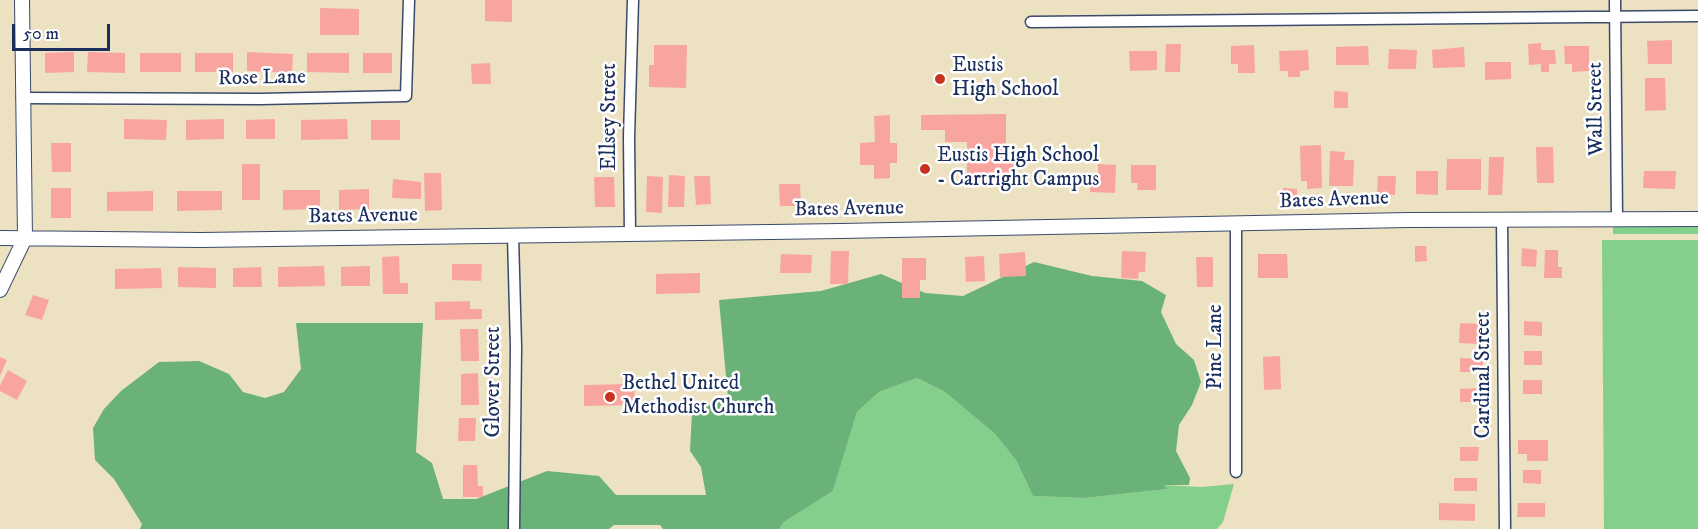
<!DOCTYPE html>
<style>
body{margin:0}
#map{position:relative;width:1698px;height:529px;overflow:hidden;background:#ece1c0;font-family:"IM FELL DW Pica",serif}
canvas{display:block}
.scale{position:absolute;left:12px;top:24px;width:98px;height:27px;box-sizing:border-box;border:3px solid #1b2f5e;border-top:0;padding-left:8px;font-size:18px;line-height:21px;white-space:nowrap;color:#1b2f5e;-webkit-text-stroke:4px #fff;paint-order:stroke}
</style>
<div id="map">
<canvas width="1698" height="529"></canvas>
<div class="scale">50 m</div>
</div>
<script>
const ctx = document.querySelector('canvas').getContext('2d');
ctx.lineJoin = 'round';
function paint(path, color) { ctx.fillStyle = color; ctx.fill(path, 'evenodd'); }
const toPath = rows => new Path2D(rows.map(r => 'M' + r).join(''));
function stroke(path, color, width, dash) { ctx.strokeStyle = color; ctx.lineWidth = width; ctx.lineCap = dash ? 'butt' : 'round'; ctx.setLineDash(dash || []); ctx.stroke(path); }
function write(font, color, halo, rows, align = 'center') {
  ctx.font = font + ' "IM FELL DW Pica",serif'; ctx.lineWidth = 5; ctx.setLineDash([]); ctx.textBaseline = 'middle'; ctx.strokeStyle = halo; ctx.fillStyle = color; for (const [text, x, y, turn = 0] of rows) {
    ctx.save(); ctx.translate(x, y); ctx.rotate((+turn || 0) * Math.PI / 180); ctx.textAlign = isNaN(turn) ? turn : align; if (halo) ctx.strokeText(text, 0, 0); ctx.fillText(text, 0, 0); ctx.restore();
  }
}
const green = toPath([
 [1613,226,1698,226,1698,234,1613,234],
 [1602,240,1698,240,1698,529,1604,529],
 [917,378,945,392,994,433,1016,460,1033,496,1085,498,1167,489,1163,485,1202,487,1234,484,1223,522,1217,529,779,529,784,522,833,491,857,412,879,392]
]);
const forest = toPath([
 [1034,262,1092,276,1142,281,1166,295,1161,312,1176,344,1194,360,1201,382,1192,405,1179,425,1176,451,1190,478,1189,485,1164,485,1167,489,1085,498,1033,496,1016,460,994,433,945,392,917,378,879,392,857,412,833,491,784,522,779,529,663,529,660,525,614,525,609,529,140,529,142,524,114,479,95,460,93,428,104,409,121,391,159,362,199,361,229,374,243,392,265,398,284,392,301,369,296,323,423,323,416,452,432,463,443,499,476,499,547,471,599,476,616,495,706,495,701,467,690,451,692,412,728,398,719,300,821,291,881,274,925,293,963,296]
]);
const building = toPath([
 [485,0,512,0,512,22,485,21],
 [320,8,359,9,359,35,320,35],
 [1672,40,1672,64,1648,64,1647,41],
 [1541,43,1541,50,1555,50,1556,64,1549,64,1549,72,1541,72,1541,64,1529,65,1528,44],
 [1166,44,1181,44,1180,72,1165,72],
 [654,45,687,45,686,88,649,87,649,65,654,65],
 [1254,45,1255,73,1238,73,1238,64,1231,64,1231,46],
 [1368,46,1369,65,1336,65,1336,47],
 [1564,46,1589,46,1589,71,1572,72,1572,64,1565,64],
 [1464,47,1465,67,1433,68,1432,50],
 [1389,49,1417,50,1416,69,1388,69],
 [1308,50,1309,70,1300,71,1300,77,1288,77,1288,71,1280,71,1279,51],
 [1129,51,1157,51,1157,70,1130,71],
 [74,52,74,72,45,73,45,53],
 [88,52,125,53,125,73,87,72],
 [247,52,293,54,292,73,247,71],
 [140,53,181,53,181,72,140,72],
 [195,53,233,53,233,72,195,72],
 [307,53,349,53,349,73,307,72],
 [363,53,392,53,392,73,363,73],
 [1485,62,1511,62,1511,79,1485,80],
 [490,63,491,84,472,84,471,64],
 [1645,78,1665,78,1666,110,1645,111],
 [1334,91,1348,92,1348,108,1334,108],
 [1006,114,1006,163,1014,163,1014,173,992,173,992,184,967,184,967,142,945,142,945,130,921,130,921,115],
 [890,115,890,143,897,143,897,163,890,163,890,178,874,179,874,165,860,165,860,143,875,142,874,116],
 [124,119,167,120,166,140,124,139],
 [224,119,224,139,186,140,186,120],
 [275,119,275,139,246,139,246,120],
 [347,119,348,139,301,140,301,120],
 [371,120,400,120,400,140,371,140],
 [51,143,71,143,71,172,52,172],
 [1321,145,1322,188,1307,189,1307,181,1301,181,1300,146],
 [1536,147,1553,147,1554,183,1537,183],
 [1330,151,1345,152,1344,160,1354,160,1353,186,1329,186],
 [1489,157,1504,157,1502,195,1488,195],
 [1447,159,1481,159,1481,190,1446,190],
 [242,164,260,164,260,200,242,200],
 [1098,164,1116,165,1115,193,1090,192,1091,174,1098,174],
 [1131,165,1156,165,1156,190,1137,190,1138,183,1131,183],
 [1416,171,1438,171,1438,195,1416,194],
 [1644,171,1676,171,1675,189,1643,188],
 [424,173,441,173,442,210,425,211],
 [669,175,685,176,684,207,668,207],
 [647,176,663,177,662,213,646,212],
 [694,176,710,176,711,204,696,205],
 [1378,176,1396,176,1395,195,1377,194],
 [594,177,614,177,615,207,595,207],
 [393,179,421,182,421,199,392,198],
 [779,184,800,184,801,206,780,206],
 [51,188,71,188,71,218,51,218],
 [1283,188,1297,189,1297,201,1283,201],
 [369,189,369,209,339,210,339,190],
 [283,190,320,190,320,209,283,210],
 [153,191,153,211,107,211,107,192],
 [177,191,222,191,222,210,177,211],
 [1415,246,1426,246,1427,261,1415,262],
 [1522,248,1537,250,1536,267,1521,266],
 [1545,250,1558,250,1558,267,1562,267,1562,278,1544,278],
 [831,251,849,251,848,284,830,284],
 [1122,251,1146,252,1145,272,1139,272,1138,279,1121,278],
 [1025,252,1026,276,1000,277,999,254],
 [781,254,812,255,811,273,780,273],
 [1258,254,1287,254,1288,278,1258,278],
 [399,256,400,283,408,283,408,294,383,294,382,257],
 [984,256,985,281,966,282,965,257],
 [1196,257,1213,257,1213,287,1197,287],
 [902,258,926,258,926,280,920,280,920,298,902,298],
 [452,264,482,264,481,281,452,280],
 [324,266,325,286,278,287,278,267],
 [370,266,370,286,341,286,341,267],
 [178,267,216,268,216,288,178,287],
 [261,267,262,287,233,287,233,268],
 [161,268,162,288,115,289,115,269],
 [700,273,700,293,656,294,656,274],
 [33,295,49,300,42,320,25,315],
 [470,301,470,309,482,309,482,319,435,320,435,302],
 [1524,321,1542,322,1542,336,1524,335],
 [1460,323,1481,324,1481,344,1459,343],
 [460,329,478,329,479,361,461,361],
 [1524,351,1542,351,1542,365,1524,365],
 [1280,356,1281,389,1264,390,1263,357],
 [0,357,7,360,0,376],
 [1460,358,1483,359,1483,372,1460,372],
 [8,370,27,381,17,400,0,391,0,385],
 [478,373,479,405,461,405,461,374],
 [1523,380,1542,380,1542,394,1523,394],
 [634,384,635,405,584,406,584,385],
 [1478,388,1479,402,1460,402,1460,389],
 [459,418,476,418,475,441,458,441],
 [1518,440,1548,440,1548,461,1527,461,1527,454,1518,454],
 [1460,447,1479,447,1478,461,1460,461],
 [463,465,477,465,478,486,483,486,483,497,463,497],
 [1523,470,1541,470,1541,484,1523,483],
 [1454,478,1477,478,1477,491,1454,491],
 [1439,503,1475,504,1475,521,1439,520],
 [1518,503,1545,503,1545,517,1517,517]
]);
const minor = toPath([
 [1615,0,1617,219],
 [1031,22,1698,16],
 [22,98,260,99,406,96,409,0],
 [1502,220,1505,529],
 [1236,223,1236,472],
 [630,235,629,137,633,0],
 [513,236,516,347,514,529]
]);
const tertiary = toPath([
 [0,238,201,240,841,231,1409,220,1698,219],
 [0,290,25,238,22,0]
]);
const markers = [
 [940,79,6,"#c8321e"],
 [925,169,6,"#c8321e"],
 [610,397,6,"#c8321e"]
];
const poiNames = [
 ["Eustis",952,67],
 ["High School",952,91],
 ["Eustis High School",937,157],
 ["- Cartright Campus",937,181],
 ["Bethel United",622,385],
 ["Methodist Church",622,409]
];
const streetNames = [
 ["Rose Lane",262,79,-1],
 ["Wall Street",1597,109,-91],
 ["Ellsey Street",611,117,-90],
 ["Bates Avenue",1334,201,-2],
 ["Bates Avenue",849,210,-1],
 ["Bates Avenue",363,217,-1],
 ["Pine Lane",1217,347,-90],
 ["Cardinal Street",1485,375,-90],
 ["Glover Street",495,382,-90]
];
paint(green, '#84cf8c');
paint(forest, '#6bb278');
paint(building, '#f9a59f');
stroke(minor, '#3a4a6d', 13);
stroke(tertiary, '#3a4a6d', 16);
stroke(minor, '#fff', 10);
stroke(tertiary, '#fff', 14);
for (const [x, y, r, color] of markers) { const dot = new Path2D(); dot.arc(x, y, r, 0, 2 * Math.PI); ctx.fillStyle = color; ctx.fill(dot); stroke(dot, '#fff', 2); }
write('21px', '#1b2f5e', '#fff', poiNames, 'left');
write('21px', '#1b2f5e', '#fff', streetNames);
</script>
